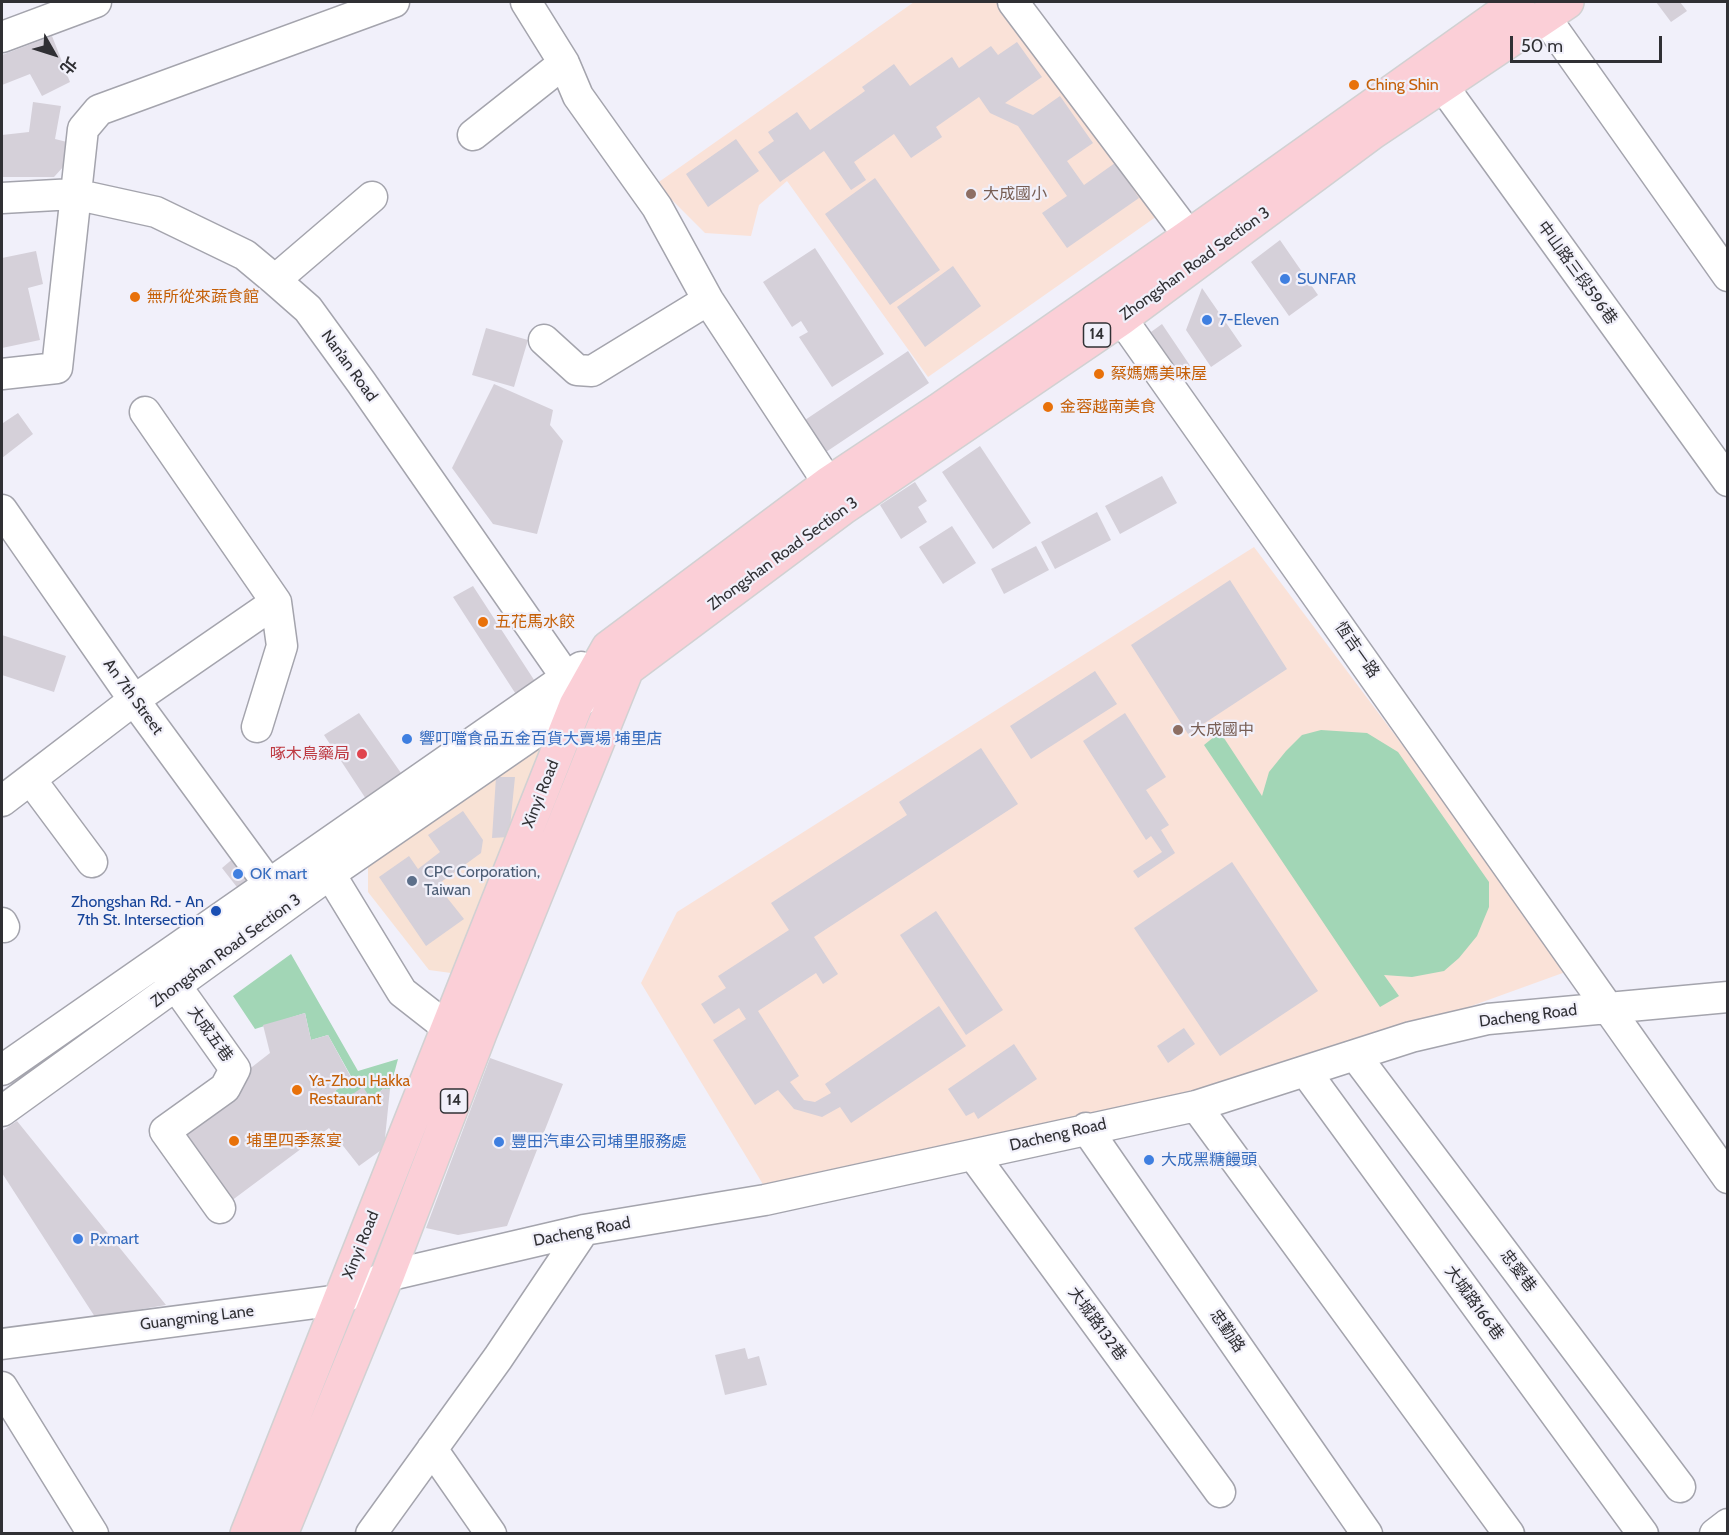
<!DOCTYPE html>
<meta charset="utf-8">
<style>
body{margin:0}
#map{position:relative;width:1729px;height:1535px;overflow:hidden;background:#f1f0fa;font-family:Cabin,"Noto Sans TC",sans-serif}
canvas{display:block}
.frame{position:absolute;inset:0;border:3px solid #303034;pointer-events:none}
.north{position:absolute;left:24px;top:24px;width:60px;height:60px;-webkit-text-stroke:4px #f1f0fa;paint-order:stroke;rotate:129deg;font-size:16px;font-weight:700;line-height:24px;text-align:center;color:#303034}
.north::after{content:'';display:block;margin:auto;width:21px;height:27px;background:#303034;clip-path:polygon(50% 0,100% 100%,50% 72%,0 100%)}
.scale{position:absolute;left:1510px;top:36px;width:152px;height:27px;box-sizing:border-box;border:3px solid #303034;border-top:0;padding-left:8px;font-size:18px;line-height:21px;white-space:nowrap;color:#303034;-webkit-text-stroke:4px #f1f0fa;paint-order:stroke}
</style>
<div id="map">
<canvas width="1729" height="1535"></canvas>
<div class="frame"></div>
<div class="north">北</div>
<div class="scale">50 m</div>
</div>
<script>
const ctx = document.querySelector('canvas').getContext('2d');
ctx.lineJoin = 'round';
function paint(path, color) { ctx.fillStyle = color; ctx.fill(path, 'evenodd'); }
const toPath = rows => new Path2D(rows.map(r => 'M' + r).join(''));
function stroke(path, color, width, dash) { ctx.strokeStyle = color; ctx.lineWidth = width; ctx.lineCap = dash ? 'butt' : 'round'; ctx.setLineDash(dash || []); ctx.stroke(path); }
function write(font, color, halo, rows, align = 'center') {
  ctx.font = font + ' Cabin,"Noto Sans TC",sans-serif'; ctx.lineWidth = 4.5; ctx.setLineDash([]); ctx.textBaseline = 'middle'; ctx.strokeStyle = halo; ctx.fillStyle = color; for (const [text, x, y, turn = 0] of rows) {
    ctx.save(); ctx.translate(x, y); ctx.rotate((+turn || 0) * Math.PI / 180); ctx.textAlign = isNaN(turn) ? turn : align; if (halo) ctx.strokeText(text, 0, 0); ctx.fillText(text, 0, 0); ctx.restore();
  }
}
const industrial = toPath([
 [548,738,451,973,429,970,368,892,368,864]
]);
const education = toPath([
 [914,2,1009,2,1160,214,928,377,787,181,759,205,751,236,705,233,656,184],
 [1254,547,1571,970,1289,1072,764,1186,641,983,677,912]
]);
const green = toPath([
 [1321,730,1367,733,1398,752,1489,882,1489,907,1477,936,1459,958,1444,971,1412,977,1384,975,1399,996,1380,1007,1204,745,1220,732,1262,796,1269,772,1286,751,1302,735],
 [291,954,358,1071,398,1059,390,1089,383,1089,371,1099,342,1101,335,1091,352,1078,328,1035,311,1040,305,1013,255,1029,233,996]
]);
const building = toPath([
 [1656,2,1680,2,1687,11,1671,22],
 [52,36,70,82,42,96,30,74,2,85,2,55],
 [1017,42,1042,77,1005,103,1033,115,1060,96,1093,143,1067,161,1084,185,1115,163,1139,198,1067,248,1042,213,1067,196,1018,126,990,113,979,97,936,127,942,137,911,158,894,134,854,162,866,180,851,190,824,151,780,182,758,152,774,141,768,132,797,112,810,130,865,91,862,87,894,64,910,86,952,57,959,68,991,46,998,55],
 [33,102,61,106,55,139,67,142,64,166,54,177,2,177,2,135,29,132],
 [736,139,759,171,708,207,686,174],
 [875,178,940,270,890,305,825,214],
 [1280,240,1318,295,1289,316,1251,262],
 [815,248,884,354,832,387,799,337,808,332,801,321,792,327,763,282],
 [36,251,43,284,28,288,40,340,2,348,2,258],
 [953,266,981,306,925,347,897,307],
 [1202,288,1242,346,1211,367,1186,330],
 [1162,324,1193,370,1182,377,1151,332],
 [486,328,528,340,514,387,472,375],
 [908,351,929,383,820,456,799,424],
 [494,384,553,410,550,425,563,441,537,534,493,524,452,468],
 [18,413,33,434,2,458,2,421,3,423],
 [980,446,1031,523,993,549,942,472],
 [1162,476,1177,503,1120,534,1105,506],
 [915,482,927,501,918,507,927,522,901,539,880,505],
 [1097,512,1111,540,1055,569,1041,542],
 [952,526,976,563,943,584,919,547],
 [1036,546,1049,570,1004,594,991,569],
 [1230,580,1287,669,1188,734,1131,645],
 [473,586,538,686,519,699,453,597],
 [2,635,66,656,54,692,2,675],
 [1095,671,1117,704,1031,759,1010,726],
 [359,713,401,773,366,799,324,735],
 [1125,713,1166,777,1146,790,1169,825,1161,830,1175,853,1138,878,1133,871,1162,852,1151,836,1146,840,1083,741],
 [981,748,1018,804,814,937,838,974,823,984,816,973,758,1011,799,1076,790,1082,804,1100,815,1102,831,1093,825,1084,939,1006,966,1046,851,1123,840,1107,822,1117,794,1109,778,1090,755,1105,713,1040,746,1019,739,1008,714,1024,701,1004,726,988,718,976,789,930,771,903,907,815,899,802],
 [496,777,515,777,509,837,492,838],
 [463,811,483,840,481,853,437,885,464,919,426,946,379,877,409,856,418,869,440,852,428,835],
 [242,851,250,877,240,891,222,868],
 [1232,862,1318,991,1220,1056,1134,928],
 [936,911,1003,1010,966,1035,900,935],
 [305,1013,311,1040,328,1035,352,1079,335,1091,342,1101,363,1087,371,1099,383,1089,390,1089,384,1148,359,1166,329,1128,223,1207,167,1133,270,1053,263,1025],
 [1184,1028,1195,1044,1168,1063,1157,1046],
 [1014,1044,1037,1079,978,1119,974,1112,966,1116,948,1089],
 [490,1058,563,1084,507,1226,458,1235,426,1228],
 [17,1121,166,1305,95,1317,2,1173,2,1131],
 [745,1348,748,1359,759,1356,767,1385,725,1395,715,1355]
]);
const minor = toPath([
 [526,2,564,63,578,96,657,207,708,300,842,504],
 [1013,2,1189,236],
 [1545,17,1728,276],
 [2,37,96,2],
 [1431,65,1442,85,1728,481],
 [473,135,564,63],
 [2,198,74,194,156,212,245,255,275,280,308,309,361,382,566,677,576,705],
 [275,280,372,197],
 [1107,298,1728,1178],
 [544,340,577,370,592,371,708,300],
 [2,374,57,368,83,129,99,110,394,2],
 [145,412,276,602,282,646,257,727],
 [2,510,134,700,268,883],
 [31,780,92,862],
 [2,801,134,700,276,602],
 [330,874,402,992,448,1028,471,1032],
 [2,923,4,927],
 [166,972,235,1069,225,1088,165,1131,220,1208],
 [1355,1055,1680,1487],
 [2,1070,581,667],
 [1306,1072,1643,1534],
 [1196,1106,1509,1534],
 [2,1111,330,874,584,699],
 [1086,1128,1367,1534],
 [974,1156,1220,1492],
 [2,1344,339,1300,387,1276,584,1230,765,1200,1196,1106,1411,1037,1488,1019,1728,997],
 [2,1387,93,1534],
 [432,1449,491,1534],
 [371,1534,498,1358,584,1230],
 [1715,1534,1728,1524]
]);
const major = toPath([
 [627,669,844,507,1122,318,1373,132,1567,2],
 [247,1534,576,705,608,648,829,483,939,410,1189,236,1518,2],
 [281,1534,387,1276,480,1033,627,669]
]);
const markers = [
 [1354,85,6,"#e8710a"],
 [971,194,6,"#8d6e63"],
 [1285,279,6,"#3f7fe0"],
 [135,297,6,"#e8710a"],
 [1207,320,6,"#3f7fe0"],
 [1099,374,6,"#e8710a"],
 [1048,407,6,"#e8710a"],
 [483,622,6,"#e8710a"],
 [1178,730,6,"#8d6e63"],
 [407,739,6,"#3f7fe0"],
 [362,754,6,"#e0444e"],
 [238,874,6,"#3f7fe0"],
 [412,881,6,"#5c6f8a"],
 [216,911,6,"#1a4fb4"],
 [297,1090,6,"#e8710a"],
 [234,1141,6,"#e8710a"],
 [499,1142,6,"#3f7fe0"],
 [1149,1160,6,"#3f7fe0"],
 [78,1239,6,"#3f7fe0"]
];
const shields = [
 [1097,335,27],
 [454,1101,27]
];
const shieldNames = [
 ["14",1097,335],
 ["14",454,1101]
];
const foodNames = [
 ["Ching Shin",1366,85],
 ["無所從來蔬食館",147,297],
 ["蔡媽媽美味屋",1111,374],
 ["金蓉越南美食",1060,407],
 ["五花馬水餃",495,622],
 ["Ya-Zhou Hakka",309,1081],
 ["Restaurant",309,1099],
 ["埔里四季蒸宴",246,1141]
];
const educationNames = [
 ["大成國小",983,194],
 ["大成國中",1190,730]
];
const streetNames = [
 ["Zhongshan Road Section 3",1195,264,-36],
 ["中山路三段596巷",1577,273,54],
 ["Nan’an Road",349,366,54],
 ["Zhongshan Road Section 3",783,554,-36],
 ["恆吉一路",1357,650,55],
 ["An 7th Street",133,697,54],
 ["Xinyi Road",541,794,-68],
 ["Zhongshan Road Section 3",226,951,-36],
 ["Dacheng Road",1528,1016,-7],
 ["大成五巷",210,1034,54],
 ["Dacheng Road",1058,1135,-13],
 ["Dacheng Road",582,1232,-11],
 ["Xinyi Road",361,1245,-68],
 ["忠愛巷",1518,1271,53],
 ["大城路166巷",1474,1303,54],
 ["Guangming Lane",197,1318,-7],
 ["大城路132巷",1097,1324,54],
 ["忠勤路",1227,1331,55]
];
const shopNames = [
 ["SUNFAR",1297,279],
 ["7-Eleven",1219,320],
 ["響叮噹食品五金百貨大賣場 埔里店",419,739],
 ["OK mart",250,874],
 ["豐田汽車公司埔里服務處",511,1142],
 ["大成黑糖饅頭",1161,1160],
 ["Pxmart",90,1239]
];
const healthNames = [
 ["啄木鳥藥局",350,754]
];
const serviceNames = [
 ["CPC Corporation,",424,872],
 ["Taiwan",424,890]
];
const transitNames = [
 ["Zhongshan Rd. - An",204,902],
 ["7th St. Intersection",204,920]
];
paint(industrial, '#f8e2d5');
paint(education, '#fae2d8');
paint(green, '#a2d6b6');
paint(building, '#d5d0d9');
stroke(minor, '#a4a4ad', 33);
stroke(major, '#d1d1d2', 36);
stroke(minor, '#fff', 30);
stroke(major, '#fbcfd7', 33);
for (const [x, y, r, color] of markers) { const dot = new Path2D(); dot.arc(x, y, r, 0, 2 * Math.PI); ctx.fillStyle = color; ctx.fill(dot); stroke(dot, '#f1f0fa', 2); }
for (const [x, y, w] of shields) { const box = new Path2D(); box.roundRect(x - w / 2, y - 12, w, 24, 4.5); ctx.fillStyle = '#f1f0fa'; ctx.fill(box); stroke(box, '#303034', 1.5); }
write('bold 15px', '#303034', null, shieldNames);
write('16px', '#c56008', '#f1f0fa', foodNames, 'left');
write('16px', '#785e54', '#f1f0fa', educationNames, 'left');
write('16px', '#303034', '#f1f0fa', streetNames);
write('16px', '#366cbe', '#f1f0fa', shopNames, 'left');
write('16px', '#be3a42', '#f1f0fa', healthNames, 'right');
write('16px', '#4e5e75', '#f1f0fa', serviceNames, 'left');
write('16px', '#164399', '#f1f0fa', transitNames, 'right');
</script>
